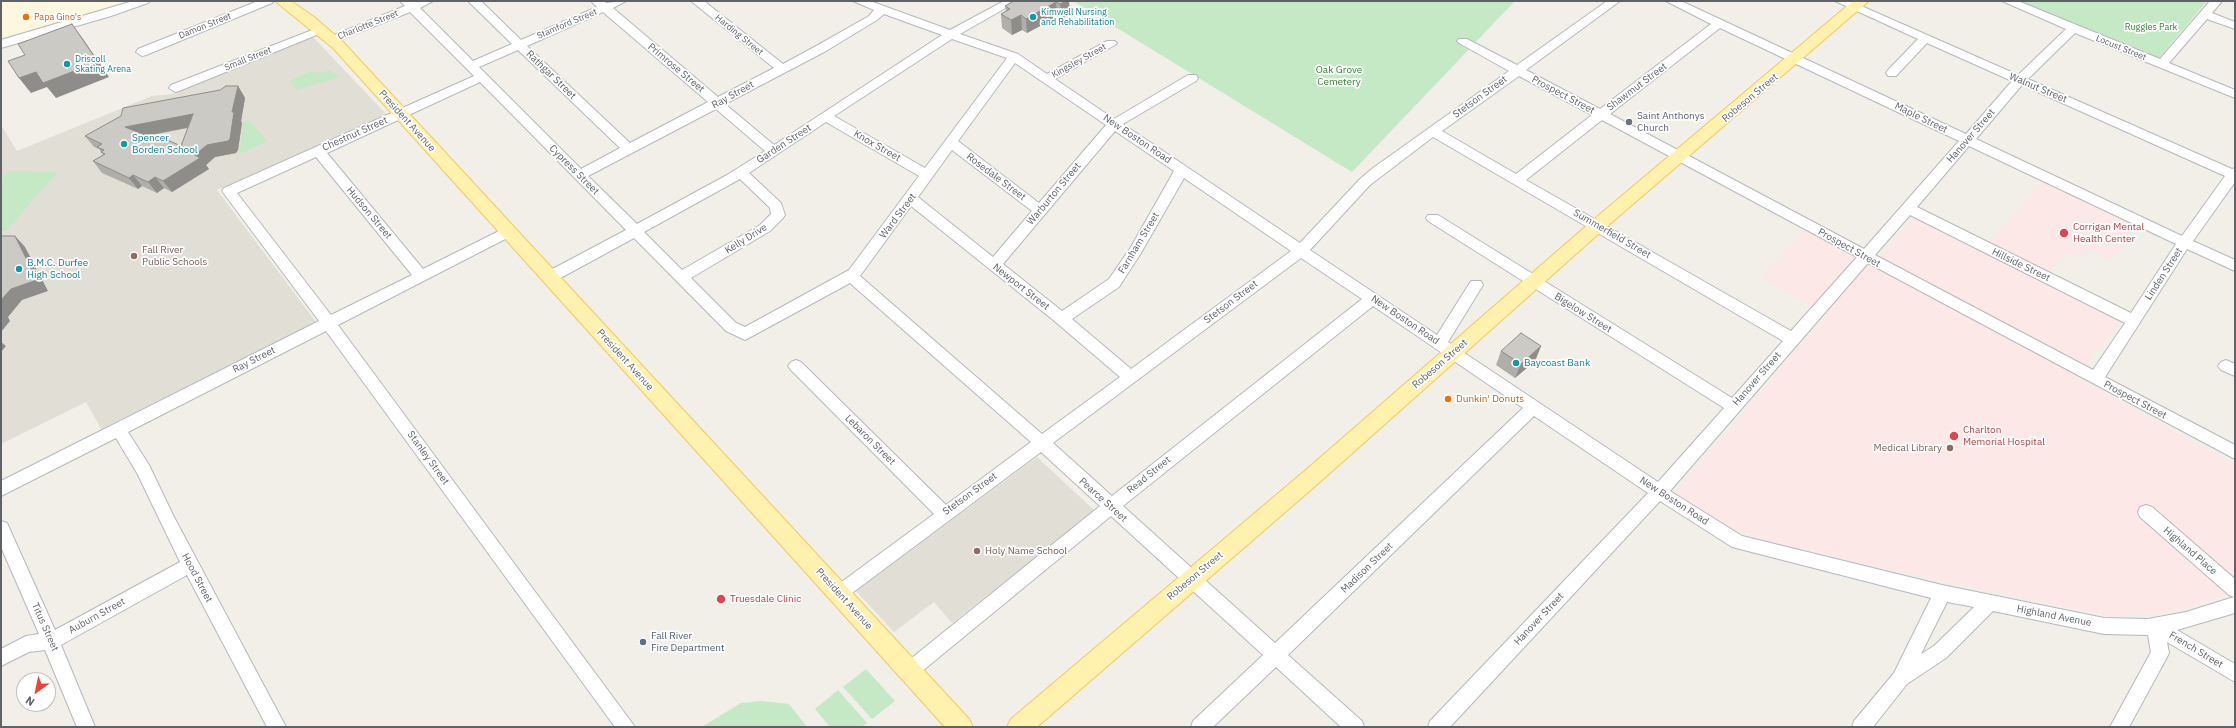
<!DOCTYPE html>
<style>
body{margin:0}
#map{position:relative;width:2236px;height:728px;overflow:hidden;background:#f1efe8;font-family:"IBM Plex Sans",sans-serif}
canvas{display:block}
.frame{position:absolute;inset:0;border:2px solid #5f6368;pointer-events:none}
.north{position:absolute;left:16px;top:672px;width:40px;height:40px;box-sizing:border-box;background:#fff;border:1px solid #bfc1c3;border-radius:50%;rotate:213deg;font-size:11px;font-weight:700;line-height:16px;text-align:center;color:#5f6368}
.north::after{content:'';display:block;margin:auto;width:14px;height:18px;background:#ea4335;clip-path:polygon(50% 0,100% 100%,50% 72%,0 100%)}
</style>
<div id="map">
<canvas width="2236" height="728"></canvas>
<div class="frame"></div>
<div class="north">N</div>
</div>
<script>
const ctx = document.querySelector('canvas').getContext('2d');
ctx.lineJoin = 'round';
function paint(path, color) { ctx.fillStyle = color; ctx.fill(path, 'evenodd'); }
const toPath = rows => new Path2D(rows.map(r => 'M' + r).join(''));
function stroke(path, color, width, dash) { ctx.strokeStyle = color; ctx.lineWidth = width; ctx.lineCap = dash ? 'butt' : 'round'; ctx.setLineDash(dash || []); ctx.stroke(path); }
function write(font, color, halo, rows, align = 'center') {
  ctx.font = font + ' "IBM Plex Sans",sans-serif'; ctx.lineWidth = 3.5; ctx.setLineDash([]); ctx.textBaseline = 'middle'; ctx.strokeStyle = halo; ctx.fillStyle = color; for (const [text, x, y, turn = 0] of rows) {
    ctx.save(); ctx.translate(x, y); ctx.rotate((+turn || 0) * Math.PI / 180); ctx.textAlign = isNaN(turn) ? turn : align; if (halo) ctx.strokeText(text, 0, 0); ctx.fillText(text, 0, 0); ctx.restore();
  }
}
const commercial = toPath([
 [1,1,128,1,1,38]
]);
const education = toPath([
 [313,37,386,114,217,190,316,322,101,429,86,402,1,444,1,128,3,128,17,151,152,96,173,94],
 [1037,457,1095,511,952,623,934,602,894,632,856,591]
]);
const medical = toPath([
 [2043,182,2136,226,2111,260,2087,249,2079,258,2065,252,2048,273,1989,243],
 [1914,218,2119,322,2075,377,2235,464,2235,593,2164,613,2110,616,1881,568,1759,539,1731,529,1674,494,1826,315,1761,278,1804,231,1870,267]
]);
const green = toPath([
 [1073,1,1515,1,1352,172],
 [2017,1,2207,1,2158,59],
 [330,70,340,77,297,90,289,81,312,71,319,73],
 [250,121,267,142,239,154,244,122],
 [9,171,57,172,6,231,1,231,1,179],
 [866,669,895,701,872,719,843,687],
 [838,690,867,723,862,727,830,727,815,709],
 [761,701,789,704,807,727,702,727,741,703]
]);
const minor = toPath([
 [133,1,150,1,148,3,111,16,1,48,1,40,133,1],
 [258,1,274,1,272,3,146,55,142,56,136,52,138,49,258,1],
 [400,1,433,1,420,8,473,61,512,44,468,1,481,1,521,40,597,7,591,1,604,1,606,3,626,1,613,8,718,97,774,68,691,1,704,1,783,64,818,45,869,16,874,10,853,1,870,1,950,30,1004,1,1018,1,960,34,1018,54,1047,74,1107,41,1115,41,1117,43,1115,45,1055,79,1114,119,1188,75,1196,75,1198,78,1196,81,1123,124,1300,243,1360,179,1373,168,1509,71,1459,43,1457,41,1459,39,1467,39,1517,65,1607,1,1620,1,1526,70,1600,109,1711,24,1666,1,1681,1,1966,134,2012,81,1927,43,1896,76,1888,76,1886,73,1888,70,1918,39,1835,1,1850,1,2018,75,2066,29,2002,1,2018,1,2160,59,2210,1,2222,1,2212,13,2235,22,2235,29,2207,19,2169,63,2235,90,2235,98,2075,33,2028,79,2232,169,2235,168,2235,182,2193,241,2235,260,2235,271,2187,249,2105,377,2235,445,2235,459,1868,263,1670,491,1742,536,1942,585,2104,618,2148,619,2186,612,2234,597,2229,595,2140,517,2138,512,2140,507,2146,505,2152,507,2235,579,2235,613,2177,630,2235,664,2235,682,2167,642,2169,653,2166,659,2129,727,2110,727,2151,652,2148,635,2104,634,1993,611,1946,658,1907,684,1873,727,1852,727,1854,721,1894,673,1931,598,1732,547,1660,501,1450,727,1428,727,1430,721,1648,493,1534,416,1288,655,1362,721,1364,727,1341,727,1276,667,1213,727,1191,727,1193,721,1263,655,1111,516,915,677,909,679,903,677,900,671,903,665,1100,506,1041,452,844,599,838,602,832,599,829,594,832,589,934,514,791,370,788,366,791,362,796,360,801,362,946,505,1031,442,850,283,745,340,726,331,634,238,555,281,545,281,543,277,545,273,626,230,480,82,327,153,423,269,503,229,513,229,515,232,513,235,338,325,635,727,615,727,326,331,128,432,149,465,174,517,286,727,267,727,187,575,61,645,95,727,77,727,45,650,29,652,1,666,1,649,26,636,39,634,1,547,1,521,7,523,55,630,180,562,137,473,116,438,1,496,1,481,319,321,222,191,224,188,474,76,410,12,335,42,331,44,325,40,327,38,405,6,400,1],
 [603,12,708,102,630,143,527,46,603,12],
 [884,14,942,35,774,145,725,104,826,51,877,20,884,14],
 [1720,28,1959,141,1864,249,1610,114,1720,28],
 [952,39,1007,58,925,168,834,116,952,39],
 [518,50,620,148,581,169,479,67,518,50],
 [1015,63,1106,125,1039,203,958,141,1015,63],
 [1519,76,1592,115,1516,174,1442,131,1519,76],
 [2022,85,2225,176,2182,236,1976,139,2022,85],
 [716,109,765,151,727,175,637,224,588,176,716,109],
 [1602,120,1857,257,1791,331,1526,180,1602,120],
 [826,122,919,176,849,270,745,327,736,323,691,278,770,231,783,218,785,215,781,203,749,173,826,122],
 [1115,131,1174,171,1131,247,1109,279,1062,311,1003,264,1115,131],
 [1433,137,1783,341,1732,398,1438,215,1428,215,1426,218,1428,221,1724,408,1658,482,1448,342,1483,285,1481,281,1471,281,1437,335,1310,250,1370,185,1433,137],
 [1969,146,2176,244,2131,313,1917,207,1969,146],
 [952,150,1032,211,993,257,918,197,952,150],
 [316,157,412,275,331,315,237,193,316,157],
 [1184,178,1291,251,1131,369,1072,319,1119,287,1141,253,1184,178],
 [740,179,770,208,771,214,760,225,682,270,644,232,740,179],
 [911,206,1052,319,1120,377,1042,434,860,276,911,206],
 [1910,215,2125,323,2093,370,1875,255,1910,215],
 [1301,258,1362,299,1112,496,1053,443,1301,258],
 [1373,306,1523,408,1275,643,1123,506,1373,306],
 [1947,602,1974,607,1934,646,1921,654,1947,602],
 [320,27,324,28,326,30,324,32,179,91,175,92,169,88,171,85,320,27],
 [2226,360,2235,364,2235,376,2221,370,2218,366,2221,362,2226,360]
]);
const major = toPath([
 [275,1,291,1,314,17,343,42,969,719,973,727,945,727,333,48,275,1],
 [1853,1,1869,1,1604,229,1321,481,1037,727,1007,727,1011,719,1307,469,1592,221,1853,1]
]);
const wall = toPath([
 [1014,1,1069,1,1070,15,1061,19,1057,17,1027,33,1022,30,1012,35,1002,28,1001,14,1006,11,1005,6],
 [238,86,245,98,241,121,242,123,238,150,236,153,215,157,206,165,209,169,172,192,164,188,157,193,142,186,138,189,102,173,93,161,103,155,99,149,94,147,85,136,220,90],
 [188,128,181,146,153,138,147,136],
 [1541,346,1535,361,1515,378,1496,365,1501,351]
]);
const shadedWall = toPath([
 [1067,1,1069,1,1070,15,1061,19,1060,4],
 [1056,2,1057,17,1027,33,1026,19],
 [1021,15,1022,30,1012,35,1011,20],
 [72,24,83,39,109,77,56,98,47,87,31,93,19,78],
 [238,86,245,98,241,121,242,123,238,150,236,153,215,157,206,165,209,169,172,192,163,181,207,145,232,112],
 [193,114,201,125,134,138,125,127],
 [133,175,142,186,138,189,129,178],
 [155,177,164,188,157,193,148,182],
 [15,236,25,247,48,291,22,300,8,317,10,321,1,332,1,300],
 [1,342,6,346,1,352],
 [1541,346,1535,361,1515,378,1521,364]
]);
const building = toPath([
 [1014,1,1067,1,1060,4,1056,2,1026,19,1021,15,1011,20,1001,14,1010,9,1005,6,1014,1],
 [72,24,98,62,43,83,36,72,19,78,8,61,25,55,18,44,72,24],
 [226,86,238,86,232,112,234,112,230,139,228,141,207,145,195,155,200,158,163,181,155,177,148,182,133,175,129,178,93,161,105,154,101,152,104,150,97,147,102,144,85,136,121,116,123,108,220,90,226,86],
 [193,114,181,146,158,136,153,138,125,127,193,114],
 [1,236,15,236,37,280,11,289,1,300,1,236],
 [1521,333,1541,346,1521,364,1501,351,1521,333]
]);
const markers = [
 [26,17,4,"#e8710a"],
 [1033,17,4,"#0f9aa8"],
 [67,64,4,"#0f9aa8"],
 [1629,122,4,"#6b7280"],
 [124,144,4,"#0f9aa8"],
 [2064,233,5,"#e0444e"],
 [134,256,4,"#8d6e63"],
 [19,269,4,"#0f9aa8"],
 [1516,363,4,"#0f9aa8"],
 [1448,399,4,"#e8710a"],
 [1954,436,5,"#e0444e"],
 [1950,448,4,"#8d6e63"],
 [977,551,4,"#8d6e63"],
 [721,599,5,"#e0444e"],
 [643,642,4,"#5c6f8a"]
];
const farCulturenames = [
 ["Kimwell Nursing",1041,12],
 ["and Rehabilitation",1041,22],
 ["Driscoll",75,59],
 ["Skating Arena",75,69]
];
const farFoodnames = [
 ["Papa Gino's",34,17]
];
const farStreetnames = [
 ["Stamford Street",567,24,-23],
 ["Charlotte Street",368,25,-22],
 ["Damon Street",205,26,-22],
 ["Harding Street",739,35,39],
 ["Locust Street",2121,48,22],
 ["Small Street",248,59,-22],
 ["Kingsley Street",1079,61,-29]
];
const farParknames = [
 ["Ruggles Park",2151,27]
];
const streetNames = [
 ["Primrose Street",676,68,40],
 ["Rathgar Street",551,75,44],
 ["Shawmut Street",1637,87,-37],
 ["Walnut Street",2038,88,23],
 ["Ray Street",733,95,-29],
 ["Prospect Street",1563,95,28],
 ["Stetson Street",1480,97,-36],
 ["Robeson Street",1750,98,-40],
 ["Maple Street",1921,118,26],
 ["President Avenue",407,121,48],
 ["Chestnut Street",355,134,-24],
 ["Hanover Street",1971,136,-49],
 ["New Boston Road",1137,139,34],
 ["Garden Street",784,144,-33],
 ["Knox Street",877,146,30],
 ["Cypress Street",574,170,45],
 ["Rosedale Street",996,177,37],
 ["Warburton Street",1054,194,-50],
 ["Hudson Street",369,213,50],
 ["Ward Street",898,216,-53],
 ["Summerfield Street",1612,234,30],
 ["Kelly Drive",746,239,-32],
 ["Farnham Street",1139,243,-59],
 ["Prospect Street",1849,248,29],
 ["Hillside Street",2021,265,26],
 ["Linden Street",2164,274,-57],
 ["Newport Street",1021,287,38],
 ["Stetson Street",1231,302,-37],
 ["Bigelow Street",1583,313,32],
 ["New Boston Road",1405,320,34],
 ["Ray Street",254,360,-27],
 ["President Avenue",625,360,48],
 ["Robeson Street",1440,364,-41],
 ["Hanover Street",1757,379,-49],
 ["Prospect Street",2135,400,28],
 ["Lebaron Street",870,440,45],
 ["Stanley Street",428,458,54],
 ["Read Street",1149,475,-39],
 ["Stetson Street",970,494,-36],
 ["Pearce Street",1103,500,42],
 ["New Boston Road",1674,501,33],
 ["Highland Place",2190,551,41],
 ["Madison Street",1367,568,-44],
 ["Robeson Street",1195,576,-40],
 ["Hood Street",197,578,62],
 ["President Avenue",844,599,48],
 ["Auburn Street",97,616,-29],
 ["Highland Avenue",2054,616,11],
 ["Hanover Street",1539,619,-47],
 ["Titus Street",45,627,66],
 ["French Street",2196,650,31]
];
const parkNames = [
 ["Oak Grove",1339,70],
 ["Cemetery",1339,82]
];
const worshipNames = [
 ["Saint Anthonys",1637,116],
 ["Church",1637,128]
];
const cultureNames = [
 ["Spencer",132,138],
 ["Borden School",132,150],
 ["B.M.C. Durfee",27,263],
 ["High School",27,275],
 ["Baycoast Bank",1524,363]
];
const healthNames = [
 ["Corrigan Mental",2073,227],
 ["Health Center",2073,239],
 ["Charlton",1963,430],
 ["Memorial Hospital",1963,442],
 ["Truesdale Clinic",730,599]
];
const educationNames = [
 ["Fall River",142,250],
 ["Public Schools",142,262],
 ["Medical Library",1942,448,"right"],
 ["Holy Name School",985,551]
];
const foodNames = [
 ["Dunkin' Donuts",1456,399]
];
const serviceNames = [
 ["Fall River",651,636],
 ["Fire Department",651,648]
];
paint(commercial, '#fef7e0');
paint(education, '#e1ded6');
paint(medical, '#fce8e6');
paint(green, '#c5e8c5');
stroke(minor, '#b5b8bc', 2);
stroke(major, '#f2c960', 2);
paint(minor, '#fff');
paint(major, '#fff2af');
paint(wall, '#afaea9');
paint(shadedWall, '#8f8d8a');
paint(building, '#cccac5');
stroke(building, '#8f8d8a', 1);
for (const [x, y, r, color] of markers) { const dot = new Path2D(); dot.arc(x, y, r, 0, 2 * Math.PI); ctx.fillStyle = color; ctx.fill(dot); stroke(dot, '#fff', 1.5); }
write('9px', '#0d838f', '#fff', farCulturenames, 'left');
write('9px', '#c56008', '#fff', farFoodnames, 'left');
write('9px', '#5f6368', '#fff', farStreetnames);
write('9px', '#348238', '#fff', farParknames);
write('10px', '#5f6368', '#fff', streetNames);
write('10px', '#348238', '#fff', parkNames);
write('10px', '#5b616d', '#fff', worshipNames, 'left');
write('10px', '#0d838f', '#fff', cultureNames, 'left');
write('10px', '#be3a42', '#fff', healthNames, 'left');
write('10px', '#785e54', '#fff', educationNames, 'left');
write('10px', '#c56008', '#fff', foodNames, 'left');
write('10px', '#4e5e75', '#fff', serviceNames, 'left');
</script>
